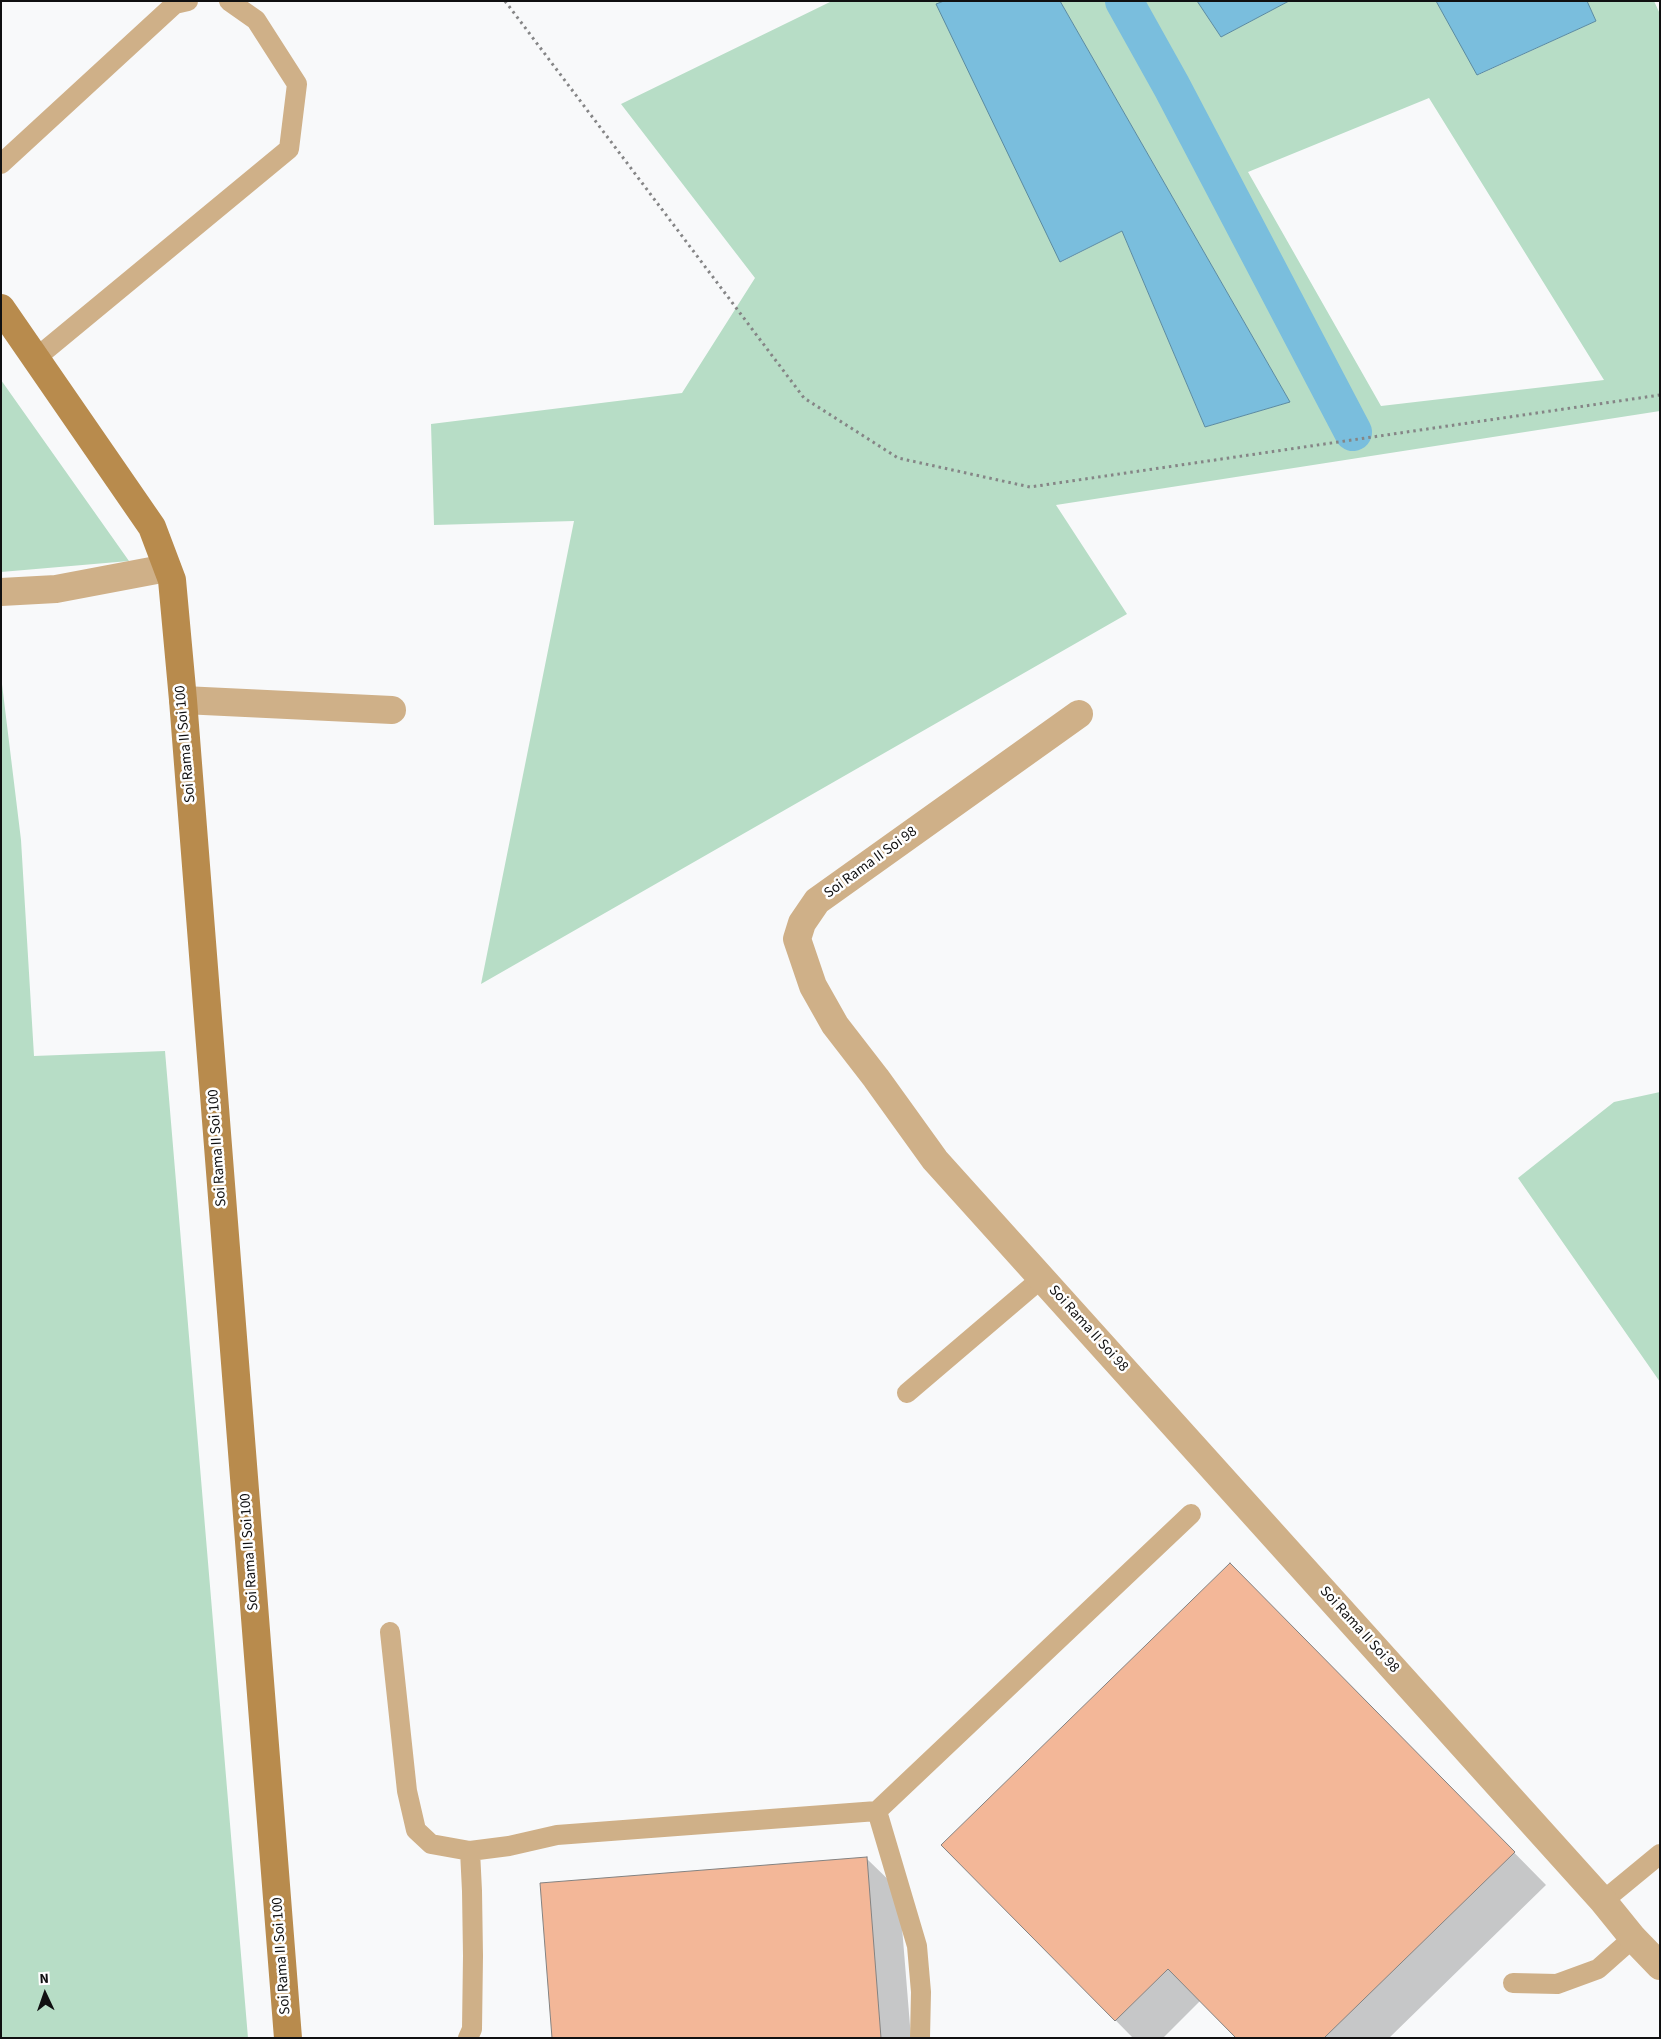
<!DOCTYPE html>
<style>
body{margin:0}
#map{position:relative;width:1661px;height:2039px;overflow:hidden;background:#f8f9fa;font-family:"Source Sans 3",sans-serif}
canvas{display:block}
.frame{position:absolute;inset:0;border:2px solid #101011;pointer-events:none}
.north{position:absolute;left:20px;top:1969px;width:50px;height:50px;-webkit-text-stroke:4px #fff;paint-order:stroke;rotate:357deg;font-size:14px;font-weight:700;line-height:20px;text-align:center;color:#101011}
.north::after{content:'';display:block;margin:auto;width:18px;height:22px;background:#101011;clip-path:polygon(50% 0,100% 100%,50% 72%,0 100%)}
</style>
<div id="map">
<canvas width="1661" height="2039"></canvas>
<div class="frame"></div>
<div class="north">N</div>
</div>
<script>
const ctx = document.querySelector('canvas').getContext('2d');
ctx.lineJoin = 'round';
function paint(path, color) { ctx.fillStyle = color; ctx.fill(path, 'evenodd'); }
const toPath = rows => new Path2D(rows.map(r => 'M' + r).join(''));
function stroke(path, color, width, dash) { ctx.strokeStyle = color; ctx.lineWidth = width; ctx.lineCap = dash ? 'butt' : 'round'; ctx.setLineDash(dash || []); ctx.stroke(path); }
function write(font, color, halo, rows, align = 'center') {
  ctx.font = font + ' "Source Sans 3",sans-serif'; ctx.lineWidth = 5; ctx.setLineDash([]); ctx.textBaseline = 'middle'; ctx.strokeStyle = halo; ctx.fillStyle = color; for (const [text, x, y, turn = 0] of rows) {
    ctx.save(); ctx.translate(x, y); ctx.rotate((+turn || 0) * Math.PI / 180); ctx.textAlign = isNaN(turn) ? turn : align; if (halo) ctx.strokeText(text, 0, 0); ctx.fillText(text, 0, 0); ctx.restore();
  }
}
const green = toPath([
 [832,1,944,1,937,4,1061,262,1122,231,1205,427,1290,402,1060,1,1197,1,1221,37,1289,1,1436,1,1478,75,1596,21,1587,1,1654,1,1660,14,1660,411,1056,505,1127,614,481,984,574,521,434,525,431,424,682,393,755,278,621,104],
 [1429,98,1604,380,1381,406,1248,172],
 [1,380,129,561,1,572],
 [1,676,21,840,34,1056,165,1051,248,2038,1,2038],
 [1660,1092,1660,1382,1518,1178,1614,1102]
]);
const water = toPath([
 [944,1,1060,1,1290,402,1205,427,1122,231,1060,262,936,4,944,1],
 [1197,1,1289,1,1221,37,1197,1],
 [1436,1,1587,1,1596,21,1477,75,1436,1]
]);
const shadow = toPath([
 [1263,1597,1546,1885,1389,2038,1238,2038,1201,2000,1163,2038,1133,2038,943,1845],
 [866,1858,899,1890,911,2038,554,2038]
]);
const canal = toPath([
 [1124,1,1172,87,1353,432]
]);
const building = toPath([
 [1230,1563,1515,1852,1324,2038,1236,2038,1168,1969,1115,2021,941,1845,1230,1563],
 [867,1857,881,2038,552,2038,540,1883,867,1857]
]);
const path = toPath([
 [505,1,804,398,898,458,1030,487,1660,395]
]);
const lane = toPath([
 [1,164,175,4,188,1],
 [36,358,289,149,297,84,256,20,229,1],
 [907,1393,1042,1278],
 [390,1632,407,1791,416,1830,431,1844,470,1851],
 [877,1811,917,1946,921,1992,920,2038],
 [1603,1901,1660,1854],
 [1513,1983,1557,1984,1598,1969,1633,1938],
 [468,2038,472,2029,473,1956,472,1891,470,1851,509,1846,557,1835,877,1811,1191,1514]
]);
const street = toPath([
 [1,592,56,589,167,568],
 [183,700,392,710],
 [1079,714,817,901,802,923,797,939,813,986,835,1025,876,1078,935,1160,1603,1901,1633,1938,1660,1966]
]);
const secondary = toPath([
 [1,308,152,527,172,580,183,700,288,2038]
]);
const streetNames = [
 ["Soi Rama II Soi 100",186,744,-95],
 ["Soi Rama II Soi 98",871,863,-36],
 ["Soi Rama II Soi 100",218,1148,-94],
 ["Soi Rama II Soi 98",1088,1329,48],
 ["Soi Rama II Soi 100",250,1552,-94],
 ["Soi Rama II Soi 98",1359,1630,48],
 ["Soi Rama II Soi 100",282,1956,-94]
];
paint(green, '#b7ddc6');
paint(water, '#7abedd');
stroke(water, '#5a8aa0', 1);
paint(shadow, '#0003');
stroke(canal, '#7abedd', 38);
paint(building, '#f3b798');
stroke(building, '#838281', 1);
stroke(path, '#858586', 3, [2.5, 4]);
stroke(lane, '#cfb088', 20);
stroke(street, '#cfb088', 28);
stroke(secondary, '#b88b4d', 28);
write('15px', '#101011', '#fff', streetNames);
</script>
